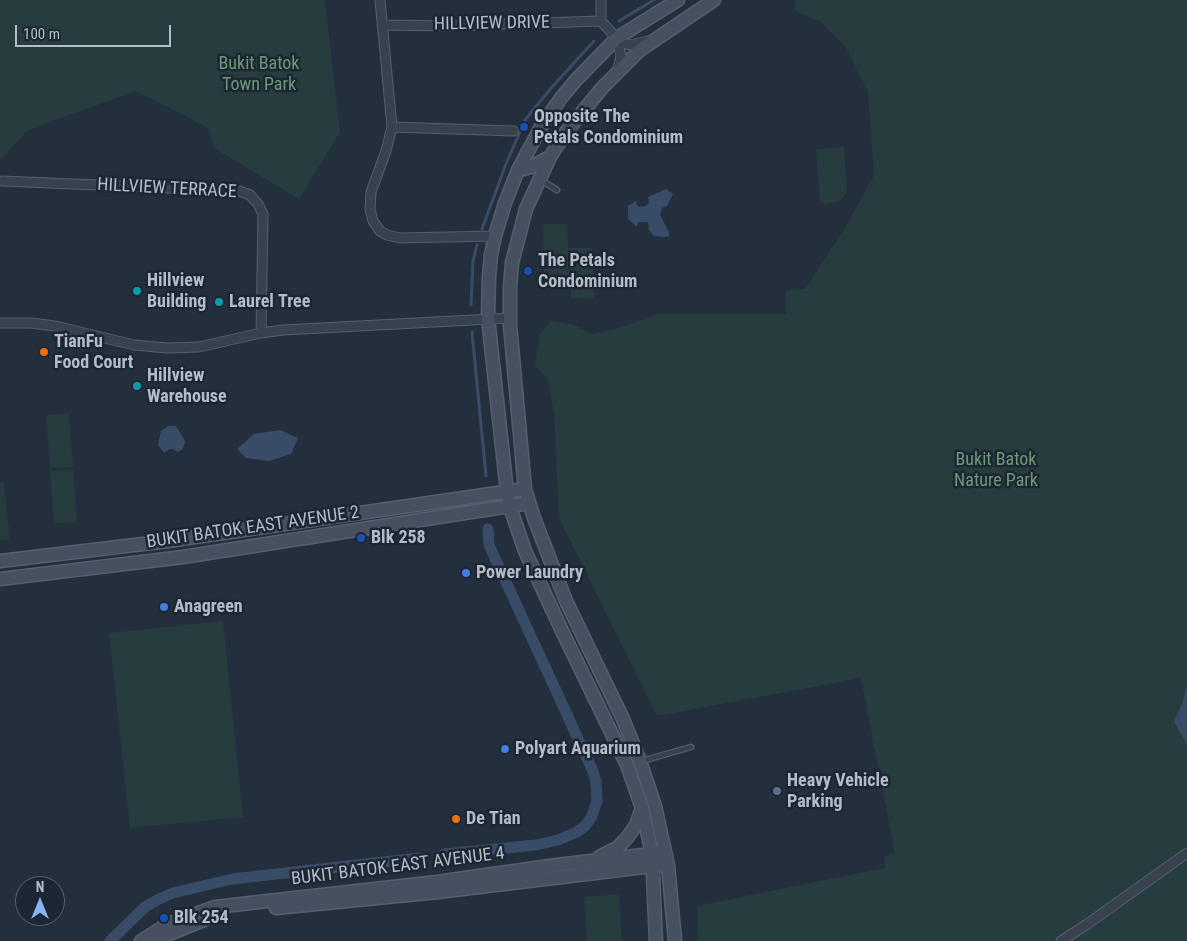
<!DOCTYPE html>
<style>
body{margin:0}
#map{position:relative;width:1187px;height:941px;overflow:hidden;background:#242f3e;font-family:"Roboto Condensed",sans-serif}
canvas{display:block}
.north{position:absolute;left:15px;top:876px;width:50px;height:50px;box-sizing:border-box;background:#1d2633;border:1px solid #59626f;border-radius:50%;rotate:0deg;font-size:14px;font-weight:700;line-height:20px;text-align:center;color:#b4bcc9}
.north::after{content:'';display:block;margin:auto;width:18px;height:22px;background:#8ab4f8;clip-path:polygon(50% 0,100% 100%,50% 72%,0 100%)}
.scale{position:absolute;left:15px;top:25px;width:156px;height:22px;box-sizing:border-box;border:2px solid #b4bcc9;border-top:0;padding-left:6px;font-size:15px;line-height:18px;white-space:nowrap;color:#b4bcc9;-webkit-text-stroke:4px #1d2633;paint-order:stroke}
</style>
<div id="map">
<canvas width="1187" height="941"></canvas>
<div class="north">N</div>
<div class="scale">100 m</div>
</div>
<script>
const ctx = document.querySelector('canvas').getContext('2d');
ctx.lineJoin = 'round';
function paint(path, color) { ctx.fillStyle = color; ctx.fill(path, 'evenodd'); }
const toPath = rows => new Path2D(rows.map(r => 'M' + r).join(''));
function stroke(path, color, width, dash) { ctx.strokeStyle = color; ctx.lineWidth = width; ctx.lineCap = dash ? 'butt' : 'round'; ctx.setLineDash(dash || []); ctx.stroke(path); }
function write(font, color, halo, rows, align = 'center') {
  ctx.font = font + ' "Roboto Condensed",sans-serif'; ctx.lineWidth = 5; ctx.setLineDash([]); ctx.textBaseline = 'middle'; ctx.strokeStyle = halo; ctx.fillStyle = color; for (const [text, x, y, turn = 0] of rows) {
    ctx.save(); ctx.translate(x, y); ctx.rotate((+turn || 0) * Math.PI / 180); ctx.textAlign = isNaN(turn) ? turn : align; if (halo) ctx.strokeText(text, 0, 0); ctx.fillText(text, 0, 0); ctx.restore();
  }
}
const green = toPath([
 [0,0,325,0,340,132,299,199,214,148,208,128,136,91,28,130,0,160],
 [795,0,1187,0,1187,941,698,941,697,906,885,868,884,856,895,854,861,678,657,716,559,518,554,414,548,379,535,366,539,336,551,321,574,325,592,334,612,330,659,314,786,314,786,290,805,289,848,223,874,175,868,93,847,49,821,22,794,10],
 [844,147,847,192,840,201,824,204,820,201,816,149],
 [543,224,567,224,570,276,544,276],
 [570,248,592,248,594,299,571,298],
 [69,413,73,467,50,468,46,415],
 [73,469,77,522,54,524,50,471],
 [0,483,4,483,10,539,0,540],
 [223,621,243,817,130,828,109,633],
 [619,894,622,941,587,941,584,897]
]);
const water = toPath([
 [666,189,673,194,667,206,662,208,660,215,669,232,669,236,664,237,654,236,649,230,648,222,638,222,637,227,628,219,628,206,636,201,638,207,646,206,649,203,648,197],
 [168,426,176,426,184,439,185,442,183,449,177,452,174,449,169,449,164,453,158,445,161,431],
 [280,430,298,438,291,454,269,461,246,458,237,449,254,434],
 [1187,686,1187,747,1185,741,1174,722,1183,701]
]);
const stream = toPath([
 [619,21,654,0],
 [482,229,506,164,525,120,552,87,594,41],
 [471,305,473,261,477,245],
 [472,332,486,476]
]);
const canal = toPath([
 [444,854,536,845,558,840,577,832,585,826,591,818,597,801,596,781,592,769,489,545,488,529],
 [110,941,145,907,159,899,173,893,232,879,419,858]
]);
const lane = toPath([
 [541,180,557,190],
 [642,761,691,747]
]);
const street = toPath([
 [380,0,392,127,386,151,371,192,370,209,373,221,380,231,387,235,400,238,495,236],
 [601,0,601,21,620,42,630,45,648,41],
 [382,25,449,26,601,21],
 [617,72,621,56,617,39],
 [392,127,514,131],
 [2,181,239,191,250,195,258,204,263,214,261,333],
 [0,323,31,323,55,326,134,345,167,348,199,347,261,333,283,330,510,318],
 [1061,941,1086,925,1187,853]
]);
const secondary = toPath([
 [519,168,524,169,531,167,550,157],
 [0,561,168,541,525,489],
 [0,579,183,557,529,503],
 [599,857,617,848,627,838,636,825,642,808],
 [276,908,438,892,661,865],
 [141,941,168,924,215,907,437,882,557,865,660,853],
 [157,941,169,934,214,916],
 [656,941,652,854,642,808,627,765,563,633,525,551,510,507,507,492,488,318,489,276,491,255,495,236,505,203,518,170,542,125,561,98,576,80,617,38,678,0],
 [675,941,668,865,655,806,640,761,623,719,566,601,534,518,525,489,510,325,510,287,512,263,526,209,550,157,566,132,602,88,640,50,714,0]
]);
const markers = [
 [524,127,5,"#1a4fb4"],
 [528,271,5,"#1a4fb4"],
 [137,291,5,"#0f9aa8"],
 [219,302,5,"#0f9aa8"],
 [44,352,5,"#e8710a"],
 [137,386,5,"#0f9aa8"],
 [361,538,5,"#1a4fb4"],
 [466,573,5,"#3f7fe0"],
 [164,607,5,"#3f7fe0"],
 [505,749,5,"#3f7fe0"],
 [777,791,5,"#5c6f8a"],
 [456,819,5,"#e8710a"],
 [164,918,5,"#1a4fb4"]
];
const streetNames = [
 ["HILLVIEW DRIVE",492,24,-1],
 ["HILLVIEW TERRACE",167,189,3],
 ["BUKIT BATOK EAST AVENUE 2",253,528,-8],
 ["BUKIT BATOK EAST AVENUE 4",398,867,-7]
];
const parkNames = [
 ["Bukit Batok",259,64],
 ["Town Park",259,85],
 ["Bukit Batok",996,460],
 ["Nature Park",996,481]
];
const poiNames = [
 ["Opposite The",534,117],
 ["Petals Condominium",534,138],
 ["The Petals",538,261],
 ["Condominium",538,282],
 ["Hillview",147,281],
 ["Building",147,302],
 ["Laurel Tree",229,302],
 ["TianFu",54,342],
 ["Food Court",54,363],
 ["Hillview",147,376],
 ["Warehouse",147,397],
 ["Blk 258",371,538],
 ["Power Laundry",476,573],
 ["Anagreen",174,607],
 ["Polyart Aquarium",515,749],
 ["Heavy Vehicle",787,781],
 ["Parking",787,802],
 ["De Tian",466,819],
 ["Blk 254",174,918]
];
paint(green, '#263c3f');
paint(water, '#394c67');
stroke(stream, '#394c67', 3);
stroke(canal, '#394c67', 11);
stroke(lane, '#565f6c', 7);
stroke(street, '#565f6c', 11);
stroke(secondary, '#565f6c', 15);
stroke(lane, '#38414e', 4.5);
stroke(street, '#38414e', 9);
stroke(secondary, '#465061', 12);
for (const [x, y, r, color] of markers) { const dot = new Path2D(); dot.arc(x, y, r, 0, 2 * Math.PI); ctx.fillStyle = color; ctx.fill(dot); stroke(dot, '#1d2633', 2); }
write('18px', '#b4bcc9', '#1d2633', streetNames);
write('18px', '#6b9a76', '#1d2633', parkNames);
write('bold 18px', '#b4bcc9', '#1d2633', poiNames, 'left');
</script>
